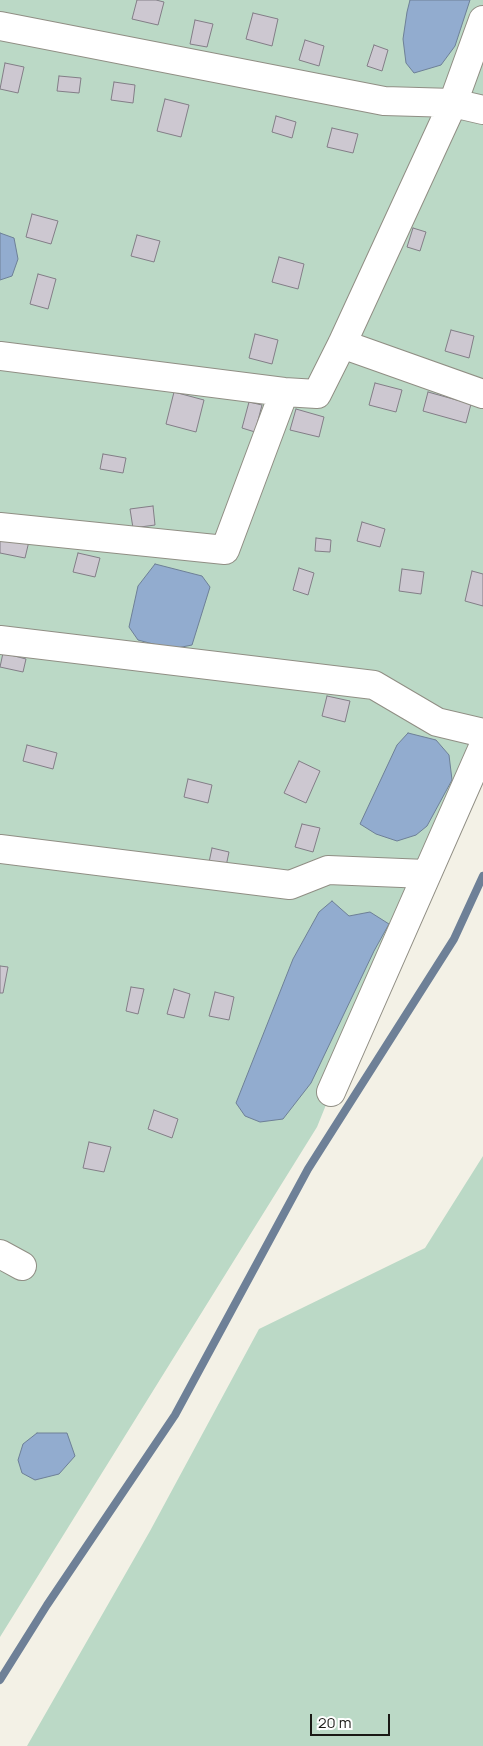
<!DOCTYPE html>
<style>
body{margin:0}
#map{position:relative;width:483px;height:1746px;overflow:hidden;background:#f3f1e6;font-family:Manrope,sans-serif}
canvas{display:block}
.scale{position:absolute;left:310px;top:1714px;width:80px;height:22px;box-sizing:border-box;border:2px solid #1a1915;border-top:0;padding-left:6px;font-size:15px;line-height:18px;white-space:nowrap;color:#1a1915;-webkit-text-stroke:4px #fff;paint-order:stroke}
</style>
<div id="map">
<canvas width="483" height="1746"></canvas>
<div class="scale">20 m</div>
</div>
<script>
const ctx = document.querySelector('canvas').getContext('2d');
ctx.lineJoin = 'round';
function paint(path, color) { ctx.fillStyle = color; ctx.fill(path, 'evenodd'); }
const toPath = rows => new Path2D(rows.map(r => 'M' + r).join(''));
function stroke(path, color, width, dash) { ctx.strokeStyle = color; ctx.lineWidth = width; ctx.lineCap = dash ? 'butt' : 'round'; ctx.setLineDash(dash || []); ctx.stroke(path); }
const green = toPath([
 [0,0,483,0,483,718,317,1127,0,1637],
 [483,1156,483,1746,27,1746,150,1531,259,1329,425,1248]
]);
const water = toPath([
 [410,0,470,0,455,46,441,65,414,73,406,63,403,39,407,12,410,0],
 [0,233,14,238,18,259,12,276,0,280,0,233],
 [155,564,202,576,210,587,192,645,172,649,138,640,129,627,138,586,155,564],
 [408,733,436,740,449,755,452,780,427,826,416,835,397,841,376,834,360,824,397,745,408,733],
 [332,901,349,916,370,912,389,924,374,951,311,1083,283,1119,260,1122,245,1116,236,1103,293,959,319,912,332,901],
 [37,1433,67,1433,75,1456,59,1474,35,1480,22,1473,18,1460,23,1444,37,1433]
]);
const stream = toPath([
 [0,1680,47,1605,175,1415,308,1169,454,939,483,876]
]);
const building = toPath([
 [137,0,156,0,164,2,158,25,132,19,137,0],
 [253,13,278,19,272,46,246,39,253,13],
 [195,20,213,24,207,47,190,44,195,20],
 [305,40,324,46,319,66,299,60,305,40],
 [374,45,388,50,382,71,367,66,374,45],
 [5,63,24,67,18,93,0,89,5,63],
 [59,76,81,78,79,93,57,91,59,76],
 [114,82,135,85,133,103,111,100,114,82],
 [165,99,189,105,181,137,157,131,165,99],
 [276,116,296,122,292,138,272,132,276,116],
 [332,128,358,134,353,153,327,147,332,128],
 [32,214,58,221,51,244,26,237,32,214],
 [413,228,426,232,420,251,407,247,413,228],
 [137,235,160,241,154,262,131,256,137,235],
 [279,257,304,264,298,289,272,282,279,257],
 [38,274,56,279,48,309,30,304,38,274],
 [451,330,474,336,469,358,445,351,451,330],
 [255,334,278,340,272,364,249,358,255,334],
 [375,383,402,390,396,412,369,405,375,383],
 [174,392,204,400,196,432,166,424,174,392],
 [428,392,471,404,466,423,423,411,428,392],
 [249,402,262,405,255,432,242,428,249,402],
 [296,409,324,417,319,437,290,430,296,409],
 [103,454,126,458,123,473,100,469,103,454],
 [153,506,155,525,133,528,130,509,153,506],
 [362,522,385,529,380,547,357,541,362,522],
 [0,531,30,537,25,558,0,553,0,531],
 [316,538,331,540,330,552,315,551,316,538],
 [78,553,100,558,95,577,73,572,78,553],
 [299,568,314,573,308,595,293,590,299,568],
 [402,569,424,572,421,594,399,591,402,569],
 [472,571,483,574,483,606,465,601,472,571],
 [3,653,26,659,23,672,0,667,3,653],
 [327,696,350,701,345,722,322,716,327,696],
 [27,745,57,753,53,769,23,761,27,745],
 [299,761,320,771,306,803,284,793,299,761],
 [188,779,212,785,208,803,184,797,188,779],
 [302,824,320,828,313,852,295,847,302,824],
 [212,848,229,852,225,871,208,867,212,848],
 [0,966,8,967,3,993,0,993,0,966],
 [131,987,144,989,138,1014,126,1011,131,987],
 [174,989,190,994,184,1018,167,1014,174,989],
 [215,992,234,997,229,1020,209,1016,215,992],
 [154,1110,178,1119,172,1138,148,1129,154,1110],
 [89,1142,111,1147,104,1172,83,1168,89,1142]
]);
const minor = toPath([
 [0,26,384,101,453,103,483,110],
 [342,344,483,394],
 [0,356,284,392,317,394,342,344,453,103,483,20],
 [0,527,225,550,284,392],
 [0,640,374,685,437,722,483,733],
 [0,849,290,885,328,870,426,874],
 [331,1092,483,747],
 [0,1254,22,1266]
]);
paint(green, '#bbd9c6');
paint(water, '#92accf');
stroke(water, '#6e8097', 1);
stroke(stream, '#6e8097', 8);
paint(building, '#cdc8d1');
stroke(building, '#837e87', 1);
stroke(minor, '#908e84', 30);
stroke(minor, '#fff', 28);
</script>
